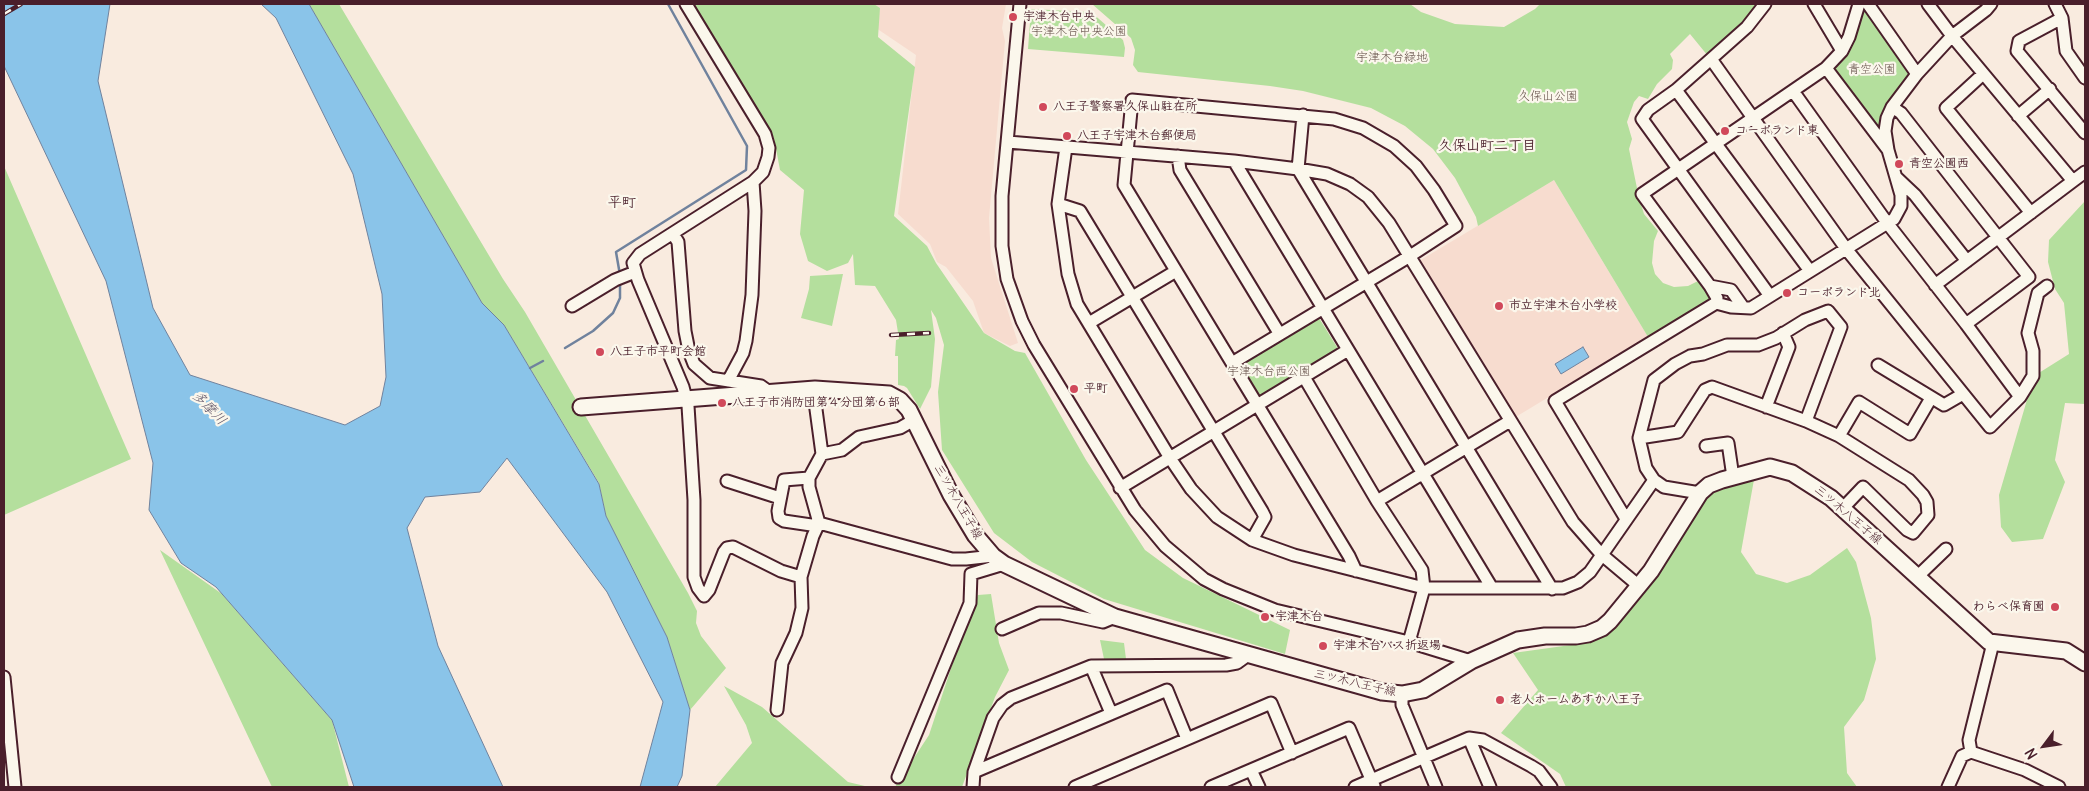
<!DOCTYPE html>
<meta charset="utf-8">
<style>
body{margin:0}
#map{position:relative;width:2089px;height:791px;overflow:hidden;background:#f9ebdf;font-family:Delius,sans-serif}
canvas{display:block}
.frame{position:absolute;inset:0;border:5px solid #4a1f2b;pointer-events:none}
.north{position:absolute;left:2019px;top:721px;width:50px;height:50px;-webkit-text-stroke:4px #fbf7ec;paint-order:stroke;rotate:239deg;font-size:14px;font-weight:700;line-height:20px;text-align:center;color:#4a1f2b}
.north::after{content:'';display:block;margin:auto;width:18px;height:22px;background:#4a1f2b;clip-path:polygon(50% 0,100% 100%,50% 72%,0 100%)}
</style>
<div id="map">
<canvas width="2089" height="791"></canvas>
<div class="frame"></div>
<div class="north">N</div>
</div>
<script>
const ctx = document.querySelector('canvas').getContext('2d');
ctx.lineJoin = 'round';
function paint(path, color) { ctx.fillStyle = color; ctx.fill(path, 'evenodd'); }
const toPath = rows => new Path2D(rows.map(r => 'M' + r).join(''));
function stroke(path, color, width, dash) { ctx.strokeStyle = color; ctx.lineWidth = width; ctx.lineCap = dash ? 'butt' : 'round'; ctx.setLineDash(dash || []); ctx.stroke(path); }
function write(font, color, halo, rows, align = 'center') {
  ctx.font = font + ' Delius,"Klee One",sans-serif'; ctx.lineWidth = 4.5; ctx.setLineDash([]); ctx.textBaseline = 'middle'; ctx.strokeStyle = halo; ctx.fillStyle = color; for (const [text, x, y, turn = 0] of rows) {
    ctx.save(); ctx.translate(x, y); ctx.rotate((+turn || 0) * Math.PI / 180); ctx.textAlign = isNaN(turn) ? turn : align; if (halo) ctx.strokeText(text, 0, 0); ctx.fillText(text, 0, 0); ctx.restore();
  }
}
const built = toPath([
 [874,4,1006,4,1002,28,1005,41,989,218,991,258,1018,343,1010,346,984,333,973,301,946,267,937,262,930,244,898,214,916,55,876,28,880,8],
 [1554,180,1648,337,1514,418,1419,261]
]);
const green = toPath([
 [309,4,339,4,503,279,525,312,688,593,697,611,696,623,701,636,726,668,690,710,667,637,606,516,599,483,504,325,482,303],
 [694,4,874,4,880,8,878,37,915,67,894,216,927,246,936,263,984,333,1015,351,1025,353,1086,460,1145,550,1183,578,1290,630,1285,654,1104,599,1032,562,994,533,942,450,938,392,944,345,936,318,931,310,935,339,931,387,920,409,907,388,904,386,898,385,898,356,895,356,896,340,899,339,896,320,875,286,855,285,853,254,848,263,827,271,808,261,800,234,804,190,780,170,774,138],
 [1092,4,1410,4,1421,12,1455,24,1504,27,1535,9,1540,4,1760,4,1743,25,1708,56,1690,34,1670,54,1673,60,1672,69,1657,84,1648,99,1639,96,1634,102,1627,122,1632,139,1629,149,1639,198,1644,214,1658,231,1654,241,1652,263,1655,274,1663,283,1674,287,1688,286,1702,279,1713,298,1712,302,1648,337,1554,180,1478,226,1476,217,1455,178,1433,149,1405,126,1371,108,1303,91,1270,86,1138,72,1133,65,1135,50,1131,38],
 [1859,4,1868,4,1917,74,1892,107,1888,150,1826,68,1843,51],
 [1031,9,1091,12,1123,40,1125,48,1124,57,1028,49],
 [4,166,131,459,4,515],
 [2085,201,2085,404,2065,403,2055,460,2065,482,2043,539,2012,542,2001,527,1999,495,2034,376,2069,354,2064,303,2055,289,2048,262,2049,240],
 [843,274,832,326,801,318,809,289,810,276],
 [1319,318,1340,352,1259,401,1239,367],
 [1755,474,1741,552,1756,574,1787,583,1810,575,1847,548,1856,562,1871,618,1876,659,1864,700,1844,727,1847,773,1857,787,1566,787,1560,774,1501,733,1538,690,1513,653,1578,644,1620,621,1707,496],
 [160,550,222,594,332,720,349,787,272,787],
 [991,594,999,643,1009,670,995,697,962,787,895,787,929,735,961,638,978,595],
 [1100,640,1124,643,1126,659,1104,659],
 [724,686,762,707,848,782,869,787,715,787,752,743,746,725]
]);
const water = toPath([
 [4,4,110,4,98,81,153,308,190,375,345,425,380,406,386,377,382,294,353,174,276,18,261,4,309,4,482,303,504,325,599,484,606,516,667,637,690,710,682,776,677,787,640,787,663,702,607,592,507,458,480,492,425,497,407,528,438,646,503,787,354,787,332,720,216,587,181,563,149,510,153,463,106,281,4,66,4,4],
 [1583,347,1589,357,1561,374,1555,364,1583,347]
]);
const stream = toPath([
 [620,275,616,252,746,170,747,146,668,4],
 [565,348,593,331,613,313,620,298,620,283],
 [530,368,543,361]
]);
const minor = toPath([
 [686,4,765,134,769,148,768,157,763,172,753,182,640,254,633,263,638,280,683,387,688,406,694,500,694,577,698,588,704,596,709,590,724,552,727,548,733,547,781,571,801,577],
 [1020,4,1002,196,1002,246,1007,279,1022,321,1034,345,1135,510,1165,546,1204,579,1223,589,1275,610,1409,642,1471,661],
 [1814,4,1842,51],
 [1859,4,1849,37,1842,51,1826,68,1642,194,1710,286,1717,298,1716,303,1731,307,1751,308,1894,219,1901,206,1901,195,1888,150,1885,131,1887,118,1892,107,1917,74,1952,36,1986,10,1991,4],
 [1868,4,1917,74],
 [1928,4,1952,36,2073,181,1935,285],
 [2055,4,2062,18,2066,51,2085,78],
 [2062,18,2019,41,2017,51,2085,133],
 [1711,59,1747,27,1765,4],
 [1826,68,1888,150],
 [1983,74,1946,108,2031,213],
 [1676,90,1810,271],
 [1793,91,1888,224,1966,324],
 [1892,107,1901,113,2029,277,1966,324,2020,397],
 [1303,115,1298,169,1552,589],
 [2018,116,2050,89],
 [1008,142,1234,161,1298,169,1327,174,1350,184,1368,197,1389,223,1573,522,1601,554,1639,586],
 [1066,147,1058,204,1068,274,1077,304,1170,458,1191,489,1217,517,1252,540,1294,555,1424,588,1563,588,1578,582,1590,572,1654,480],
 [1178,156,1180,170,1279,333],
 [1234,161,1492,588],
 [1897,178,1915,195,1967,261],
 [2073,181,2085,172],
 [1058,204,1080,211,1262,511,1265,517,1252,540],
 [673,234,678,242,685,331,689,351,694,364,710,378,761,386,768,391],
 [1710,286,1731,290,1743,307],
 [1770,296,1642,119,1648,110,1676,90,1711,59,1847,250,1990,427,2020,397,2033,376,2033,351,2028,333,2038,293,2047,286],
 [572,306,615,280,635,272],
 [1089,323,1176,271],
 [1232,363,1410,256,1456,226,1434,190,1416,166,1394,146,1363,128,1334,119,1132,100,1124,185,1349,556,1356,571],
 [1878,365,1944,405,1963,394],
 [1304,377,1377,501,1422,570,1424,588,1409,642],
 [728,381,743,353,746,341,752,295,755,211,753,182],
 [1766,407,1789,347,1783,333],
 [1839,436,1859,402,1910,434,1931,398],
 [1639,438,1678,432,1705,390,1712,387,1806,421,1839,436,1909,480,1923,495,1927,502,1928,515,1913,533,1907,530,1863,487,1843,508],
 [1706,446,1728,443,1733,477],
 [822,454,842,450,859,437,900,428,914,420],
 [809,478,784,480,778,511,779,518,784,521,818,526],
 [727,481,780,498],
 [1120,488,1348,350],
 [1700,493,1664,487,1654,480,1646,468,1639,438,1654,380,1675,364,1690,356,1703,354,1727,345,1758,345,1776,338,1805,320,1828,311,1841,327,1806,421],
 [1377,501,1510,421],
 [1626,519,1555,401,1716,303],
 [819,523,952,559,966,559,993,556],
 [1918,576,1946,549],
 [1002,629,1039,613,1061,613,1103,622,1115,617],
 [1993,643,1969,740,1971,752,2025,770,2059,787],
 [1091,666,1111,713],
 [4,677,15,787],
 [1402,694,1402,705,1436,787],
 [777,710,782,663,796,633,802,608,801,577,813,536,819,523,809,487,809,478,822,454,815,402,815,389],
 [1469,738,1490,787],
 [1251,770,1259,787],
 [974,772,1167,690,1187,739],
 [898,777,970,603,971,574,1004,564],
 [973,787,974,772,993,718,1002,705,1011,698,1091,666,1226,665,1237,663,1248,655],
 [1075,787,1271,703,1292,753],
 [1211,787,1349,728,1374,786],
 [1355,787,1469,738,1483,740,1531,766,1539,771,1551,787],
 [1948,787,1962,756,1971,752]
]);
const major = toPath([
 [581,407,815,389,889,394,900,400,909,410,951,495,975,535,993,556,1004,564,1115,617,1382,692,1402,694,1423,690,1471,661,1518,640,1545,636,1576,636,1588,634,1602,628,1610,621,1651,571,1700,493,1709,485,1722,480,1770,467,1792,473,1831,498,1989,642,2066,651,2085,663]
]);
const rail = toPath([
 [4,14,21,4],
 [891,335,929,333]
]);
const markers = [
 [1013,17,5,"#d1495b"],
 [1043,107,5,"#d1495b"],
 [1725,131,5,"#d1495b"],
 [1067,136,5,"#d1495b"],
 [1899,164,5,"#d1495b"],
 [1787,293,5,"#d1495b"],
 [1499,306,5,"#d1495b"],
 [600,352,5,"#d1495b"],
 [1074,389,5,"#d1495b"],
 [722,403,5,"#d1495b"],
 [2055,607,5,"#d1495b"],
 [1265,617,5,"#d1495b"],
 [1323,646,5,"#d1495b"],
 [1500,700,5,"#d1495b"]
];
const poiNames = [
 ["宇津木台中央",1023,17],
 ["八王子警察署久保山駐在所",1053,107],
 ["コーポランド東",1735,131],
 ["八王子宇津木台郵便局",1077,136],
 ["青空公園西",1909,164],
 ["コーポランド北",1797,293],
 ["市立宇津木台小学校",1509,306],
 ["八王子市平町会館",610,352],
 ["平町",1084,389],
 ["八王子市消防団第４分団第６部",732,403],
 ["わらべ保育園",2045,607,"right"],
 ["宇津木台",1275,617],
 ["宇津木台バス折返場",1333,646],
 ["老人ホームあすか八王子",1510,700]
];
const parkNames = [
 ["宇津木台中央公園",1079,32],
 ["宇津木台緑地",1392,58],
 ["青空公園",1872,70],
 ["久保山公園",1548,97],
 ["宇津木台西公園",1269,372]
];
const streetNames = [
 ["三ツ木八王子線",958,502,60],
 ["三ツ木八王子線",1848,515,40],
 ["三ツ木八王子線",1355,683,13]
];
const neighbourhoodNames = [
 ["久保山町二丁目",1487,146],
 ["平町",622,203]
];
const waterNames = [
 ["多摩川",209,408,46]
];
paint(built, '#f7dccf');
paint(green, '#b4df9d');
paint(water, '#8ac4e9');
stroke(water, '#70829d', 1);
stroke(stream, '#70829d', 2.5);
stroke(minor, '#4a1f2b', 15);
stroke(major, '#4a1f2b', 19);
stroke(minor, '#fbf7ec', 11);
stroke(major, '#fbf7ec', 15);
stroke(rail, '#4a1f2b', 4.5);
stroke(rail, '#fbf7ec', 2.5, [8]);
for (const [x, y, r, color] of markers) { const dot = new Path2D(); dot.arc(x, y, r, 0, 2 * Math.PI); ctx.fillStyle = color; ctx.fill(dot); stroke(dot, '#fbf7ec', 2); }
write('bold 12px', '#4a1f2b', '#fbf7ec', poiNames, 'left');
write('12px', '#644f48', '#fbf7ec', parkNames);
write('12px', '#4a1f2b', '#fbf7ec', streetNames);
write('bold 14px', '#4a1f2b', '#fbf7ec', neighbourhoodNames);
write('italic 14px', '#5d5164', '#fbf7ec', waterNames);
</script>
